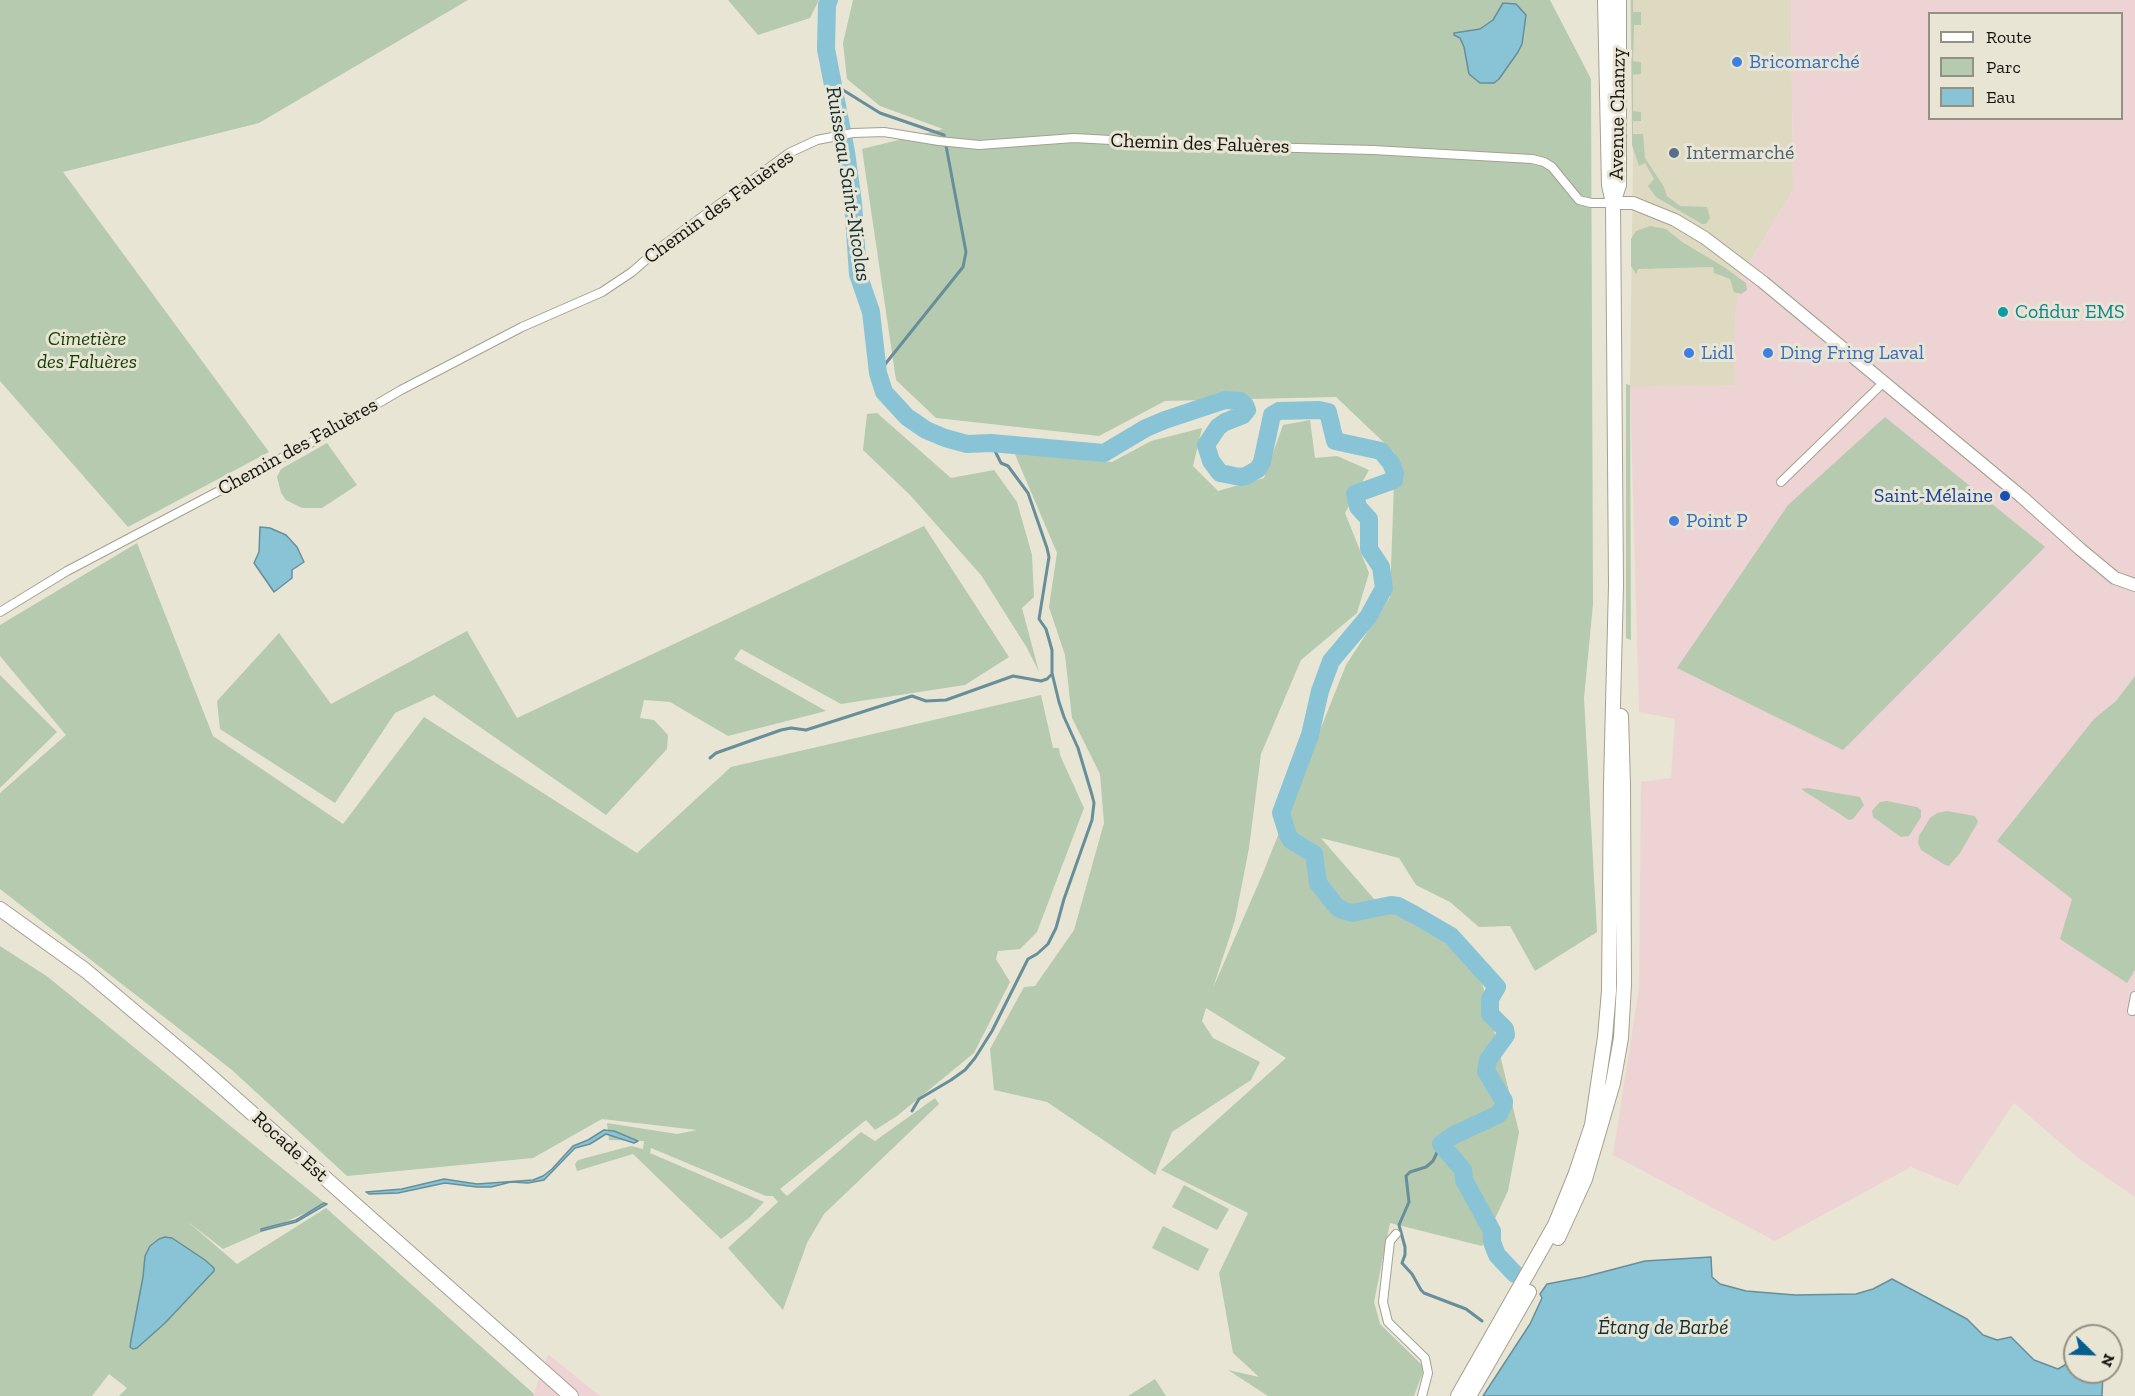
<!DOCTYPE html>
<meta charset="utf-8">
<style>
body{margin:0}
#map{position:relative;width:2135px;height:1396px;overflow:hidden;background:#e8e5d4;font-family:"Zilla Slab",serif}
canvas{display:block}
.legend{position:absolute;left:1928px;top:12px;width:195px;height:108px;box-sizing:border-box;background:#e8e5d4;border:2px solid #939184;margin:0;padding:8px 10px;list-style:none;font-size:18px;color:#14130d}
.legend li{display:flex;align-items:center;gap:12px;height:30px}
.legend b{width:30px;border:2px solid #939184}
.north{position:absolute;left:2063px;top:1324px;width:60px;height:60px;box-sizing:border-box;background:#e8e5d4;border:2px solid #939184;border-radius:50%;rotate:113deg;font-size:16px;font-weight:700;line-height:24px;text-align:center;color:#14130d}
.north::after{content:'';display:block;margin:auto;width:21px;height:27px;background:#065d8f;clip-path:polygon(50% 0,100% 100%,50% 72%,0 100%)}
</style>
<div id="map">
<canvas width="2135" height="1396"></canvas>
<ul class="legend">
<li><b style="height:8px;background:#fff"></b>Route</li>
<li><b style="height:16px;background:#b6cab0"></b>Parc</li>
<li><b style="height:16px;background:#89c4d6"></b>Eau</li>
</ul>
<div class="north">N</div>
</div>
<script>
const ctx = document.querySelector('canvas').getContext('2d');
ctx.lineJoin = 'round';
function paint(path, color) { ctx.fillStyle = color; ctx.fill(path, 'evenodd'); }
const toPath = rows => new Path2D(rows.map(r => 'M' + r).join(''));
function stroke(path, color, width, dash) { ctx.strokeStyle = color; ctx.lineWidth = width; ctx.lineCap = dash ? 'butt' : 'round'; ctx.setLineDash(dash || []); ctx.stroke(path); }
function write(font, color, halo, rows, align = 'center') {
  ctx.font = font + ' "Zilla Slab",serif'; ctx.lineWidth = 6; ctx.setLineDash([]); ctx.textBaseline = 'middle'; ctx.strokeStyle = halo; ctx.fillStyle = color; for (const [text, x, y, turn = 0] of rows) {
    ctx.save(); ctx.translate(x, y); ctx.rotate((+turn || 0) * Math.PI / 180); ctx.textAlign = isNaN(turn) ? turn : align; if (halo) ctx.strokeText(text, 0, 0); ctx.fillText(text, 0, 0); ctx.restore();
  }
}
const built = toPath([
 [1630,0,1791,0,1793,190,1739,280,1735,322,1735,386,1630,387,1633,162]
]);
const industrial = toPath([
 [1791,0,2135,0,2135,1197,2078,1158,2014,1103,1958,1186,1911,1167,1775,1241,1613,1155,1639,988,1641,782,1671,778,1675,719,1639,712,1630,387,1735,385,1735,322,1739,280,1793,190],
 [1930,14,2122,14,2122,118,1930,118],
 [548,1354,600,1396,533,1396]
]);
const green = toPath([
 [0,0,468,0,259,123,63,172,269,452,128,527,0,381],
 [728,0,819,0,810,18,758,35],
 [853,0,1550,0,1591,79,1593,604,1584,698,1597,932,1535,971,1510,926,1479,927,1450,902,1416,885,1399,858,1321,838,1374,899,1431,929,1481,978,1519,1132,1508,1191,1482,1246,1390,1223,1374,1302,1380,1324,1422,1365,1423,1372,1414,1396,1268,1396,1228,1370,1259,1377,1233,1353,1219,1273,1248,1213,1161,1170,1286,1058,1206,1008,1202,1021,1213,1038,1260,1062,1251,1080,1172,1132,1155,1175,1047,1102,994,1090,990,1049,1024,987,1035,986,1074,930,1104,823,1100,774,1072,718,1065,655,1049,607,1057,553,1014,452,1112,462,1151,441,1202,428,1193,466,1218,491,1264,478,1283,425,1310,420,1315,458,1337,456,1369,470,1345,513,1369,573,1357,613,1301,660,1261,754,1249,848,1235,920,1213,988,1263,873,1346,665,1390,597,1395,453,1336,397,1165,401,1099,436,936,418,896,380,862,149,943,129,880,106,847,79,843,43],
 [1631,0,1633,0,1633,12,1641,12,1641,25,1634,25,1633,61,1641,62,1641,74,1633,75,1633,111,1641,112,1641,121,1633,121,1633,134,1643,134,1645,158,1664,187,1667,196,1680,206,1707,207,1710,218,1706,224,1702,224,1656,197,1648,186,1654,179,1645,163,1639,166,1632,145],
 [1650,226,1666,229,1682,242,1724,267,1746,283,1747,290,1741,294,1734,292,1730,279,1714,273,1713,267,1638,269,1636,274,1631,266,1631,239,1636,231],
 [1626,384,1630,385,1630,387,1631,640,1626,638],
 [877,413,951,478,994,470,1017,502,1032,555,1034,597,1022,608,1039,672,1027,648,981,575,910,495,863,450,867,414],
 [1885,417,2045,547,1843,750,1677,668,1788,505],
 [327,443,357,485,322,508,302,508,286,500,281,493,277,477,281,469],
 [924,526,1009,657,965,685,841,704,741,649,734,659,826,711,728,736,670,702,644,700,640,718,654,720,668,735,667,749,606,815,434,695,395,713,335,803,220,729,217,701,279,633,331,704,467,631,517,718],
 [137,543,213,736,343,824,424,717,637,853,731,767,1041,695,1053,748,1059,748,1060,755,1084,808,1037,932,1020,949,998,951,996,959,1010,982,974,1053,897,1116,875,1130,866,1120,780,1189,787,1196,861,1132,875,1141,935,1098,939,1104,824,1214,807,1243,783,1310,728,1248,778,1202,773,1196,766,1196,651,1148,650,1153,764,1202,749,1218,721,1239,633,1154,577,1171,575,1164,578,1160,631,1146,643,1149,644,1141,609,1140,607,1123,677,1134,697,1130,602,1119,533,1158,347,1176,232,1070,0,889,0,793,66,735,0,656,0,625],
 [0,675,57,732,0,788],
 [2135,676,2135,970,2127,983,2060,939,2072,899,1997,841,2094,719,2116,701],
 [1808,788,1860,797,1864,805,1853,819,1849,820,1801,789],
 [1887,801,1917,807,1921,810,1921,817,1909,836,1901,837,1873,817,1872,811,1876,806,1880,802],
 [1947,811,1975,816,1978,822,1960,853,1949,866,1945,865,1921,850,1918,843,1919,836,1930,818,1937,813],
 [0,946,48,977,326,1204,223,1249,187,1221,237,1264,326,1208,534,1394,533,1396,119,1396,127,1388,109,1374,92,1396,0,1396],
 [1184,1185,1229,1209,1217,1230,1172,1207],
 [1163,1226,1209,1249,1198,1271,1152,1248],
 [1155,1379,1166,1396,1128,1396]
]);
const water = toPath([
 [1503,3,1516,4,1526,15,1522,44,1518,52,1499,79,1494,83,1480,83,1469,74,1464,47,1460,38,1454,35,1454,33,1480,29,1493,20,1503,3],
 [260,527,270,528,286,535,297,547,304,562,292,570,292,578,274,592,254,563,259,552,260,527],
 [604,1130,614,1131,638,1141,634,1143,606,1134,590,1144,575,1148,544,1180,528,1183,511,1182,491,1187,477,1187,445,1183,398,1193,369,1194,366,1192,402,1189,444,1179,477,1184,533,1180,543,1176,552,1169,573,1146,588,1140,604,1130],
 [324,1203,327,1204,296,1222,261,1231,261,1229,296,1220,324,1203],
 [165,1237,172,1238,205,1260,214,1268,214,1271,165,1323,137,1348,133,1349,130,1347,131,1340,143,1277,145,1256,150,1246,159,1239,165,1237],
 [1711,1257,1712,1277,1720,1284,1746,1291,1795,1295,1856,1294,1873,1289,1892,1279,1967,1319,1983,1335,1997,1340,2011,1337,2034,1360,2058,1369,2075,1359,2075,1372,2103,1372,2102,1396,1483,1396,1530,1324,1542,1298,1540,1294,1547,1284,1584,1277,1645,1261,1711,1257]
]);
const stream = toPath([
 [832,80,843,90,880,113,944,135,966,252,963,267,878,373],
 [710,758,716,753,781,730,791,728,806,730,912,696,926,701,946,700,1013,676,1041,681,1047,679,1051,675],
 [912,1111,919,1099,951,1080,965,1070,975,1058,992,1031,1028,959,1037,954,1048,944,1056,928,1064,899,1092,820,1094,803,1092,795,1078,748,1064,717,1059,702,1052,673,1052,650,1046,629,1039,619,1049,557,1047,548,1028,493,1008,466,1001,463,991,443],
 [1441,1144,1433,1161,1426,1167,1410,1172,1406,1176,1409,1202,1399,1225,1405,1247,1405,1255,1402,1263,1412,1274,1421,1290,1424,1293,1466,1309,1482,1321]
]);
const river = toPath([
 [829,0,827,5,826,49,846,152,853,203,858,274,871,312,878,373,884,392,907,417,926,430,945,438,967,444,991,443,1104,453,1146,428,1165,420,1225,400,1240,401,1245,405,1247,410,1243,415,1225,422,1218,427,1206,445,1211,461,1220,473,1240,477,1246,476,1258,469,1262,462,1272,415,1279,411,1319,410,1328,412,1335,441,1381,451,1391,463,1395,473,1394,480,1355,494,1358,507,1369,519,1369,549,1381,567,1384,588,1368,617,1331,661,1320,691,1310,735,1281,813,1288,835,1291,840,1314,854,1318,883,1336,906,1342,910,1352,913,1391,905,1398,906,1415,915,1451,936,1497,987,1490,999,1490,1014,1505,1029,1506,1035,1488,1060,1486,1071,1504,1101,1504,1104,1499,1114,1452,1136,1441,1144,1463,1170,1464,1180,1492,1231,1492,1242,1497,1255,1515,1274]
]);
const minor = toPath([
 [1781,482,1883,383],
 [0,612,67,571,312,442,401,390,522,327,602,292,632,272,657,250,789,153,817,140,853,133,884,132,939,141,979,145,1074,138,1222,146,1373,150,1532,159,1544,162,1552,167,1579,200,1591,203,1613,203],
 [2132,1011,2135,996],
 [1396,1234,1390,1241,1383,1302,1388,1322,1425,1358,1428,1373,1422,1396]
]);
const secondary = toPath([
 [1613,203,1633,203,1675,220,1705,238,1763,282,2022,497,2080,549,2115,578,2135,585]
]);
const primary = toPath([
 [1613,203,1619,185,1619,0],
 [0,909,85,970,192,1060,571,1396],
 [1558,1238,1585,1179,1613,1083,1621,1038,1624,984,1623,785,1621,716],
 [1458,1396,1555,1225,1576,1173,1592,1125,1605,1037,1609,991,1611,784,1616,585,1613,203,1609,185,1605,0],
 [1469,1396,1529,1292]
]);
const markers = [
 [1737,62,6,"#3f7fe0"],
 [1674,153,6,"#5c6f8a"],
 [2003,312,6,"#0f9aa8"],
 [1689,353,6,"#3f7fe0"],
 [1768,353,6,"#3f7fe0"],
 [2005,496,6,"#1a4fb4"],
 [1674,521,6,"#3f7fe0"]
];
const shopNames = [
 ["Bricomarché",1749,62],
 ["Lidl",1701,353],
 ["Ding Fring Laval",1780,353],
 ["Point P",1686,521]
];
const streetNames = [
 ["Avenue Chanzy",1618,114,-89],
 ["Chemin des Faluères",1200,144,2],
 ["Chemin des Faluères",719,207,-36],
 ["Chemin des Faluères",298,447,-29],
 ["Rocade Est",290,1147,42]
];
const serviceNames = [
 ["Intermarché",1686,153]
];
const cultureNames = [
 ["Cofidur EMS",2015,312]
];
const parkNames = [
 ["Cimetière",87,339],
 ["des Faluères",87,362]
];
const transitNames = [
 ["Saint-Mélaine",1993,496]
];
const waterNames = [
 ["Ruisseau Saint-Nicolas",848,184,81],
 ["Étang de Barbé",1663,1328]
];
paint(built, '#ded9c1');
paint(industrial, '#eed3d5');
paint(green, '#b6cab0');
paint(water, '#89c4d6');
stroke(water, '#668f9a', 1.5);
stroke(stream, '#668f9a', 3);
stroke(river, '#89c4d6', 18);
stroke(minor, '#a4a191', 10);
stroke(secondary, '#a4a191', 14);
stroke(primary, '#a4a191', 16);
stroke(minor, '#fff', 8);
stroke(secondary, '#fff', 12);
stroke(primary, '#fff', 14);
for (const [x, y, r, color] of markers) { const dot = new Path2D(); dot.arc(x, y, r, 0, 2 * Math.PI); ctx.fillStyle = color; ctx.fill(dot); stroke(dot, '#e8e5d4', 2); }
write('20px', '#366cbe', '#e8e5d4', shopNames, 'left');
write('20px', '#14130d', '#e8e5d4', streetNames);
write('20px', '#4e5e75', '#e8e5d4', serviceNames, 'left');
write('20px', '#0d838f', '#e8e5d4', cultureNames, 'left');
write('italic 20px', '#133c01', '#e8e5d4', parkNames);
write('20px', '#164399', '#e8e5d4', transitNames, 'right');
write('italic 21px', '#112f37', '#e8e5d4', waterNames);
</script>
